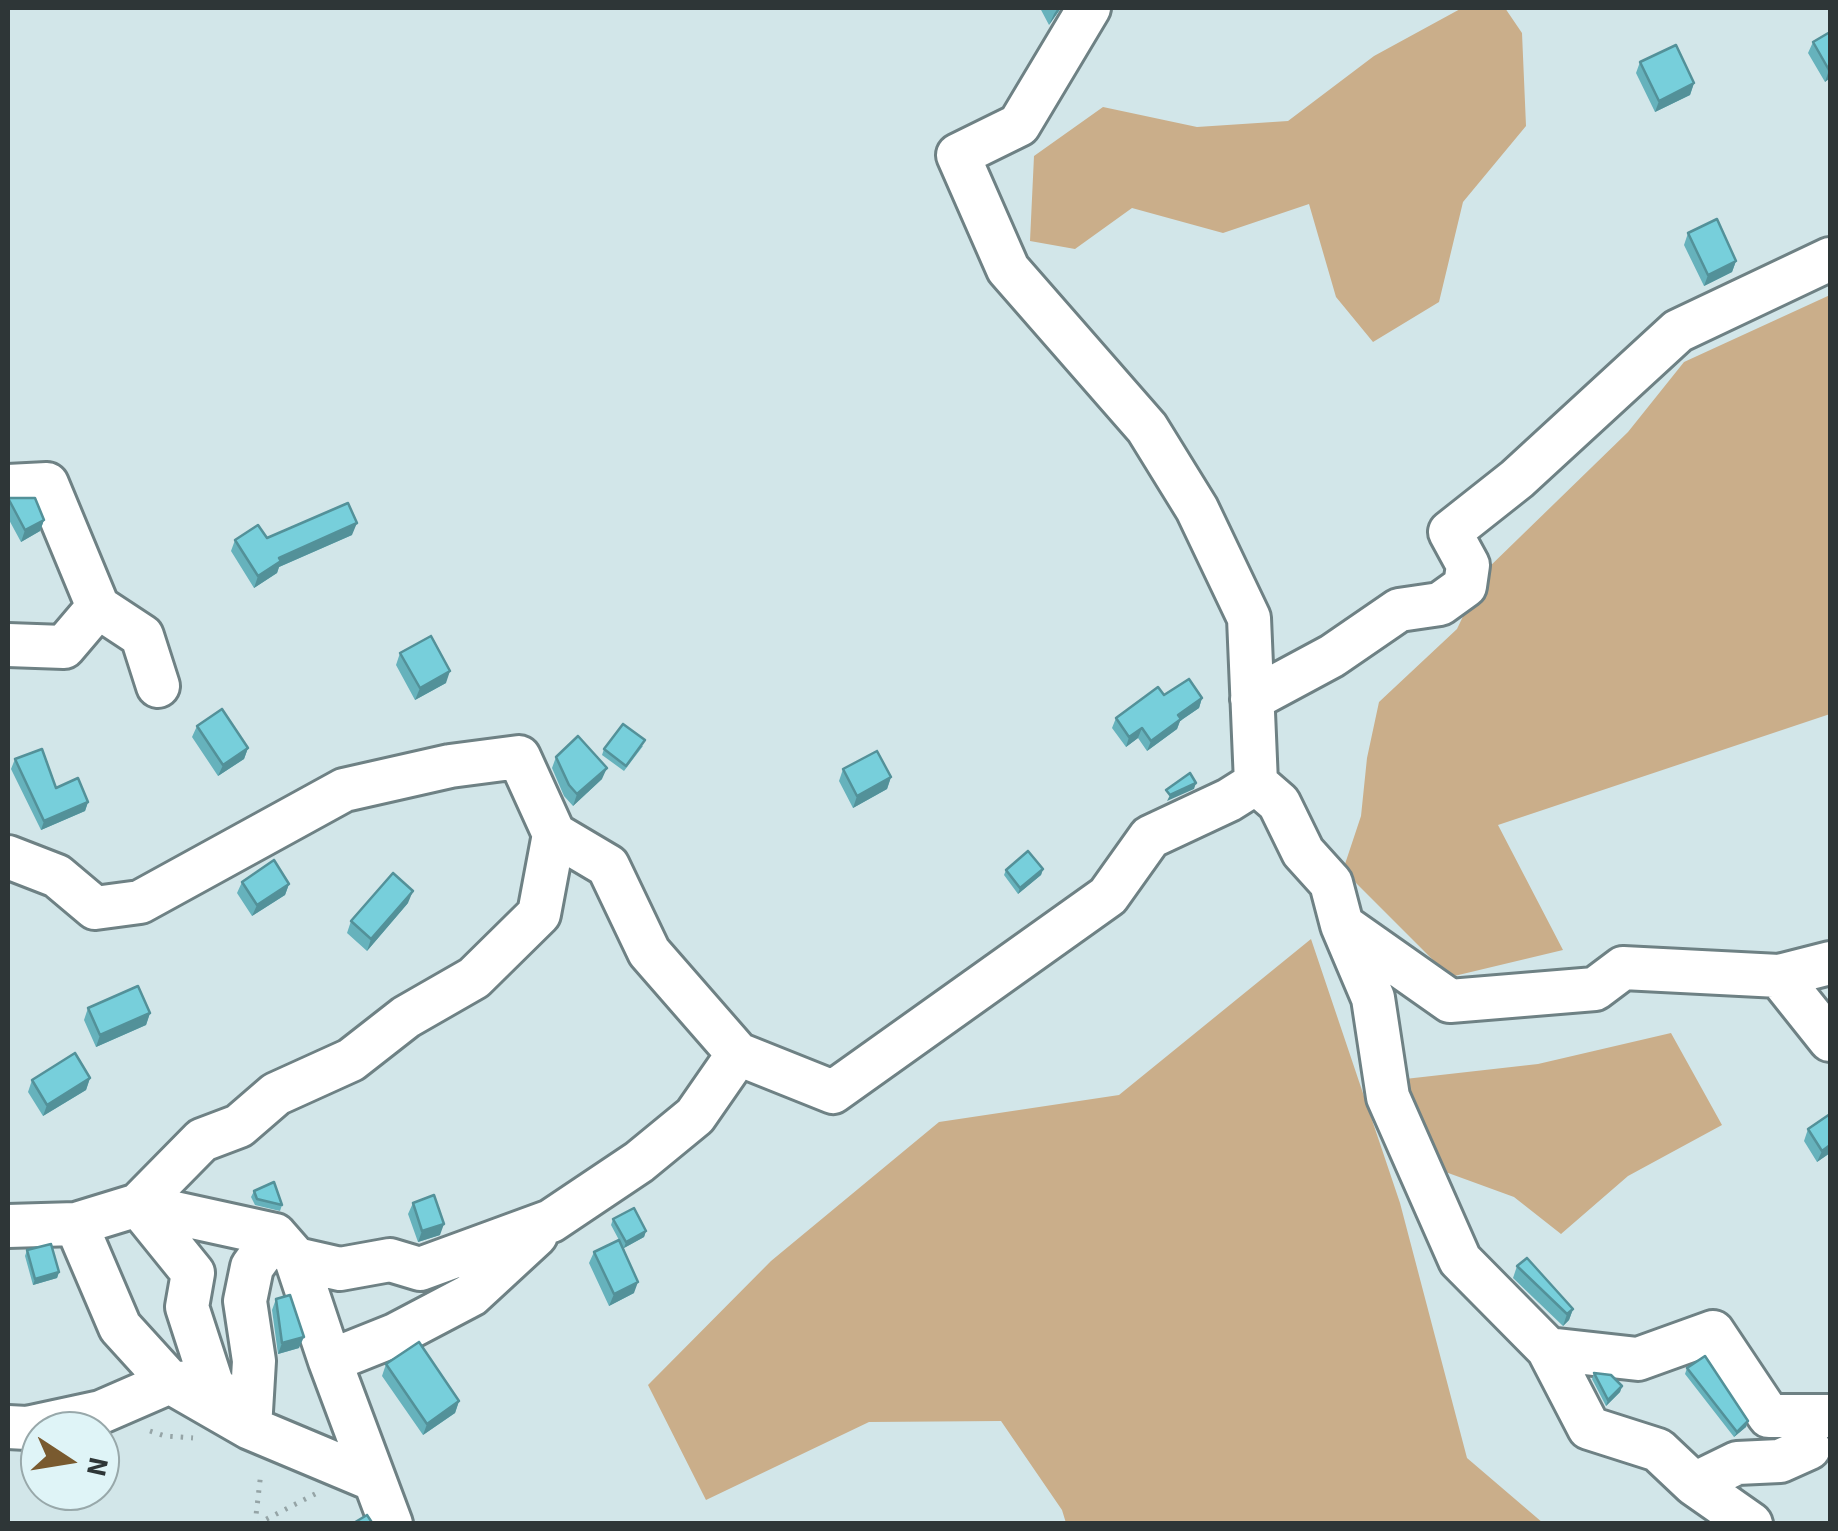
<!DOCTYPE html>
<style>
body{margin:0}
#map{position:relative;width:1838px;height:1531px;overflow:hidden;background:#d2e6e9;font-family:"Source Sans 3",sans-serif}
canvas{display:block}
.frame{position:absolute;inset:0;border:10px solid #2e3637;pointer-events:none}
.north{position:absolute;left:20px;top:1411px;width:100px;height:100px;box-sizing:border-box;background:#dff4f7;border:2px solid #98a8aa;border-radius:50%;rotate:102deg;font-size:28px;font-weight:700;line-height:40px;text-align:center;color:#2e3637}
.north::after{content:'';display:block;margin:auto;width:35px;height:45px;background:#795a2f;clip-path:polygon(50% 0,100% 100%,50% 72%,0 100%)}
</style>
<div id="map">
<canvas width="1838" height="1531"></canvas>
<div class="frame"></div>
<div class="north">N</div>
</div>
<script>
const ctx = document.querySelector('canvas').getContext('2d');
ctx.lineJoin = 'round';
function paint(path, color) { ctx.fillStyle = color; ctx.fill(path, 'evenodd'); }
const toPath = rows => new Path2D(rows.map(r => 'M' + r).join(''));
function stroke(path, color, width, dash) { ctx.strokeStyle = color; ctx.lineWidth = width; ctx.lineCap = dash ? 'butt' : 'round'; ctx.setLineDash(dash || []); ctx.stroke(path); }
const green = toPath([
 [1462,8,1505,8,1522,33,1526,126,1463,202,1439,302,1373,342,1336,297,1309,204,1223,233,1132,208,1075,249,1030,241,1034,156,1103,107,1197,127,1288,121,1374,56],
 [1830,295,1830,714,1498,825,1563,950,1450,977,1343,870,1361,816,1367,758,1379,702,1457,629,1484,572,1628,432,1684,362],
 [1311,939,1400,1203,1467,1458,1543,1523,1066,1523,1062,1510,1001,1421,869,1422,706,1500,648,1385,771,1261,939,1122,1119,1095],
 [1671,1033,1722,1125,1628,1176,1561,1234,1514,1197,1440,1170,1405,1079,1538,1064]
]);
const path = toPath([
 [150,1431,165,1436,193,1438],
 [255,1524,261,1472],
 [257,1524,317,1493]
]);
const minor = toPath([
 [8,486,47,484,98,607,142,636,158,686],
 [8,645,64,647,98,607],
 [1252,699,1332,656,1399,610,1440,604,1465,586,1468,565,1450,532,1517,479,1678,331,1830,259],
 [1256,783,1279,803,1303,852,1331,883,1342,925,1450,1001,1595,989,1623,968,1779,976,1830,963],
 [554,834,608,866,649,952,738,1054,833,1092,1108,896,1150,837,1229,800,1256,783,1249,618,1197,509,1147,428,1008,269,958,155,1019,125,1089,8],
 [8,857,57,876,95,908,140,902,344,790,450,766,519,757,554,834,539,914,474,978,406,1017,351,1060,276,1094,239,1126,202,1140,138,1205,193,1273,187,1307,212,1384,250,1428,254,1361,245,1301,252,1267,275,1235],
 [1342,925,1373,998,1388,1097,1460,1260,1548,1349,1589,1428,1658,1450,1694,1484,1737,1463,1780,1461,1809,1448],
 [1779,976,1830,1040],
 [76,1224,120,1327,170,1382,198,1384],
 [8,1226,76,1224,138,1205,275,1235,296,1259,330,1361,391,1524],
 [296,1259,340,1269,390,1260,420,1269,551,1221,639,1162,695,1116,738,1054],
 [1548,1349,1638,1359,1713,1332,1769,1416,1830,1416],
 [330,1361,395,1335,471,1295,536,1235],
 [8,1427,27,1428,101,1412,170,1382,250,1428,374,1480],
 [1694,1484,1751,1524]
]);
const wall = toPath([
 [1040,8,1061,8,1049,25],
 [1830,32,1830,78,1825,82,1808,53,1813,42],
 [1640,62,1694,83,1690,95,1655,112,1636,73],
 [1688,233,1736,261,1732,272,1704,286,1684,245],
 [8,498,44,520,40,531,21,542,8,518],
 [352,535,279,567,277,573,254,588,231,551,235,540],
 [400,653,446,683,415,700,396,665],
 [1164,695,1202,698,1199,708,1180,721,1177,729,1147,751,1138,738,1126,747,1112,728,1116,718],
 [197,726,248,748,244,759,218,776,192,737],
 [643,746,624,771,602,755,604,749],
 [556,757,602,779,573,806,564,796,552,768],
 [15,759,56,788,88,802,85,811,41,830,11,769],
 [843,769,891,777,887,789,853,808,839,781],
 [1043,869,1041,875,1018,894,1004,875,1006,870],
 [242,882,289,884,285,895,252,916,237,893],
 [408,903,367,951,347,933,351,921],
 [88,1008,150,1013,146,1025,96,1047,84,1020],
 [90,1078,86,1090,43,1116,28,1092,32,1080],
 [1830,1114,1830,1153,1817,1162,1804,1141,1808,1129],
 [254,1191,282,1205,280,1211,255,1205,251,1197],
 [413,1203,440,1235,418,1242,408,1214],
 [613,1219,646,1231,644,1237,624,1248,634,1293,609,1306,589,1263,594,1252,619,1240,611,1225],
 [27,1250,59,1272,57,1278,33,1285,25,1256],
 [1517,1266,1573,1309,1569,1320,1563,1326,1513,1278],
 [276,1299,299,1348,278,1354,272,1310],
 [386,1364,459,1401,455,1413,423,1435,382,1376],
 [1687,1368,1748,1421,1746,1427,1734,1437,1685,1374],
 [1594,1373,1622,1386,1620,1392,1606,1406,1592,1379]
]);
const shadedWall = toPath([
 [1058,8,1061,8,1049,25,1054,14],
 [1830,69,1830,78,1825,82,1829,70],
 [1694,83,1690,95,1655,112,1659,101],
 [1736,261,1732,272,1704,286,1708,275],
 [44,520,40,531,21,542,25,530],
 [357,523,352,535,279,567,277,573,254,588,258,576,279,558],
 [450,671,446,683,415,700,420,688],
 [1202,698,1199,708,1180,721,1177,729,1147,751,1151,741,1178,715],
 [1142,728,1138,738,1126,747,1129,737],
 [248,748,244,759,218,776,223,765],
 [607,768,602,779,573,806,577,794],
 [891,777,887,789,853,808,857,796],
 [1196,783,1194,789,1167,801,1170,795],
 [88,802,85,811,41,830,44,821],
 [1043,869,1041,875,1018,894,1020,888],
 [289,884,285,895,252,916,257,905],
 [413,891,408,903,367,951,371,939],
 [150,1013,146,1025,96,1047,100,1035],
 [90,1078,86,1090,43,1116,47,1105],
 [1830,1145,1830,1153,1817,1162,1822,1151],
 [444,1224,440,1235,418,1242,422,1231],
 [646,1231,644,1237,624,1248,626,1242],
 [59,1272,57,1278,33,1285,35,1279],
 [638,1282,634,1293,609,1306,614,1294],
 [1573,1309,1569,1320,1563,1326,1567,1314],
 [304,1337,299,1348,278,1354,282,1343],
 [1622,1386,1620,1392,1606,1406,1608,1400],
 [459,1401,455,1413,423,1435,427,1424],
 [1748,1421,1746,1427,1734,1437,1737,1432]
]);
const building = toPath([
 [1830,32,1830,69,1829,70,1813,42,1830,32],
 [1676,45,1694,83,1659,101,1640,62,1676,45],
 [1717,219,1736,261,1708,275,1688,233,1717,219],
 [8,498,35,498,44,520,25,530,8,498],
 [348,503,357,523,279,558,281,561,258,576,235,540,258,525,267,538,348,503],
 [431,636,450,671,420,688,400,653,431,636],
 [1189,679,1202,698,1178,715,1181,719,1151,741,1142,728,1129,737,1116,718,1158,687,1164,695,1189,679],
 [222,709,248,748,223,765,197,726,222,709],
 [623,724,645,740,626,766,604,749,623,724],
 [578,736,607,768,577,794,569,785,556,757,578,736],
 [42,749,56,788,78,778,88,802,44,821,15,759,42,749],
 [877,751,891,777,857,796,843,769,877,751],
 [1190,773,1196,783,1170,795,1166,790,1190,773],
 [1028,851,1043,869,1020,888,1006,870,1028,851],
 [274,860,289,884,257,905,242,882,274,860],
 [393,873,413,891,371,939,351,921,393,873],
 [138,986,150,1013,100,1035,88,1008,138,986],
 [75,1053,90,1078,47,1105,32,1080,75,1053],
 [1830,1114,1830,1145,1822,1151,1808,1129,1830,1114],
 [274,1182,282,1205,257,1199,254,1191,274,1182],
 [434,1195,444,1224,422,1231,413,1203,434,1195],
 [634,1208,646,1231,626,1242,613,1219,634,1208],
 [619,1240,638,1282,614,1294,594,1252,619,1240],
 [51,1244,59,1272,35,1279,27,1250,51,1244],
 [1527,1258,1573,1309,1567,1314,1517,1266,1527,1258],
 [290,1295,304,1337,282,1343,276,1299,290,1295],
 [419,1342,459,1401,427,1424,386,1364,419,1342],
 [1705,1356,1748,1421,1737,1432,1687,1368,1705,1356],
 [1594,1373,1611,1375,1622,1386,1608,1400,1594,1373],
 [367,1515,373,1524,352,1524,367,1515]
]);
paint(green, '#caae8a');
stroke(minor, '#6e8184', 48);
stroke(path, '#95a4a6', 5, [2.5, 8]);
stroke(minor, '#fff', 42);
paint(wall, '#66b2bc');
paint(shadedWall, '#539199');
paint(building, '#77cfdb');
stroke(building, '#539199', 2.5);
</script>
